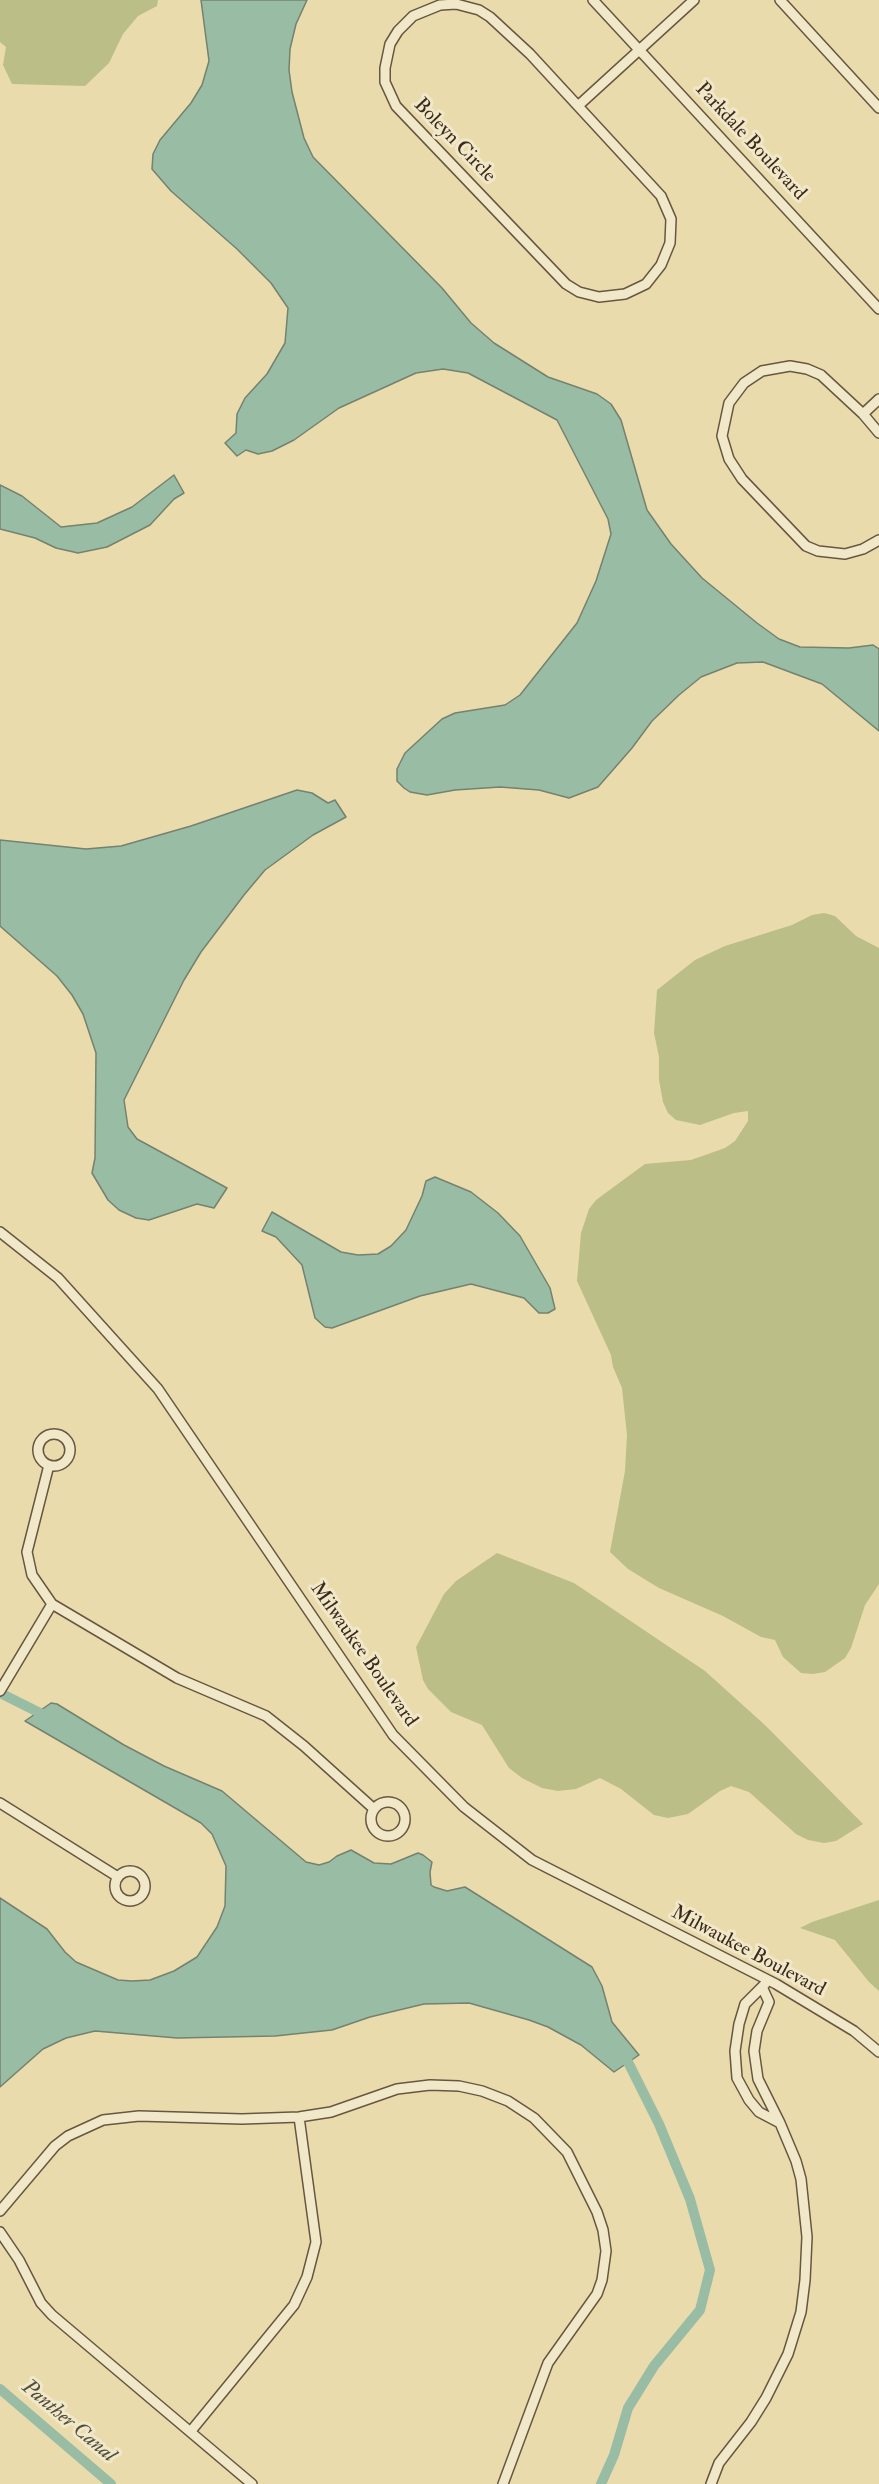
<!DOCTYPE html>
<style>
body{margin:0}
canvas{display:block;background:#e9dbac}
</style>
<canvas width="879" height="2484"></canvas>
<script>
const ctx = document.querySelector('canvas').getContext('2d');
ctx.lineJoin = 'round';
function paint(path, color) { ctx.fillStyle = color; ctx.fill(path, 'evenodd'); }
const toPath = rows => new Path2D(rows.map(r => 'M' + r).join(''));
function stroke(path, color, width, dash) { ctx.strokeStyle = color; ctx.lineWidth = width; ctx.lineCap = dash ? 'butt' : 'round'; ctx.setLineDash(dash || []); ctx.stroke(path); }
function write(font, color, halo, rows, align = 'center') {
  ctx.font = font + ' "IM FELL Double Pica",serif'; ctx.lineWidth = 6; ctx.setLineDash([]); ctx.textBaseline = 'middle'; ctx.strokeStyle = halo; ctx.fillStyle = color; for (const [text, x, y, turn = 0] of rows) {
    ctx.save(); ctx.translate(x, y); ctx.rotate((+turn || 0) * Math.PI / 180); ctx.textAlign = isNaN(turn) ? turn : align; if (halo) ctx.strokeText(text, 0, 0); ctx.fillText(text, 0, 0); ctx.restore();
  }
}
const green = toPath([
 [0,0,158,0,157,6,138,16,123,34,109,63,85,86,12,84,3,65,6,47,0,42],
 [824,913,835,916,856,936,879,948,879,1584,865,1605,851,1648,845,1658,825,1672,813,1674,801,1673,783,1657,775,1640,761,1637,723,1616,659,1588,628,1569,610,1552,625,1471,627,1435,622,1388,613,1367,611,1355,577,1281,581,1233,589,1209,596,1200,645,1164,691,1160,725,1148,735,1141,748,1121,748,1111,734,1113,700,1125,676,1120,668,1113,663,1102,659,1080,659,1057,654,1033,657,990,695,960,725,946,792,925,812,915],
 [497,1553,574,1583,705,1671,766,1726,863,1824,836,1841,824,1843,808,1840,796,1834,749,1792,731,1786,720,1791,688,1814,668,1818,654,1815,621,1789,600,1778,576,1789,558,1791,542,1788,522,1778,509,1768,482,1725,451,1712,428,1689,423,1680,416,1647,444,1594,456,1581],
 [879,1900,879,1991,869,1982,835,1940,800,1928,812,1922]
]);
const water = toPath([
 [201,0,307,0,296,24,290,49,289,70,292,92,304,138,313,157,442,288,471,323,494,343,548,377,597,394,611,404,621,420,647,510,671,544,702,578,757,623,779,639,800,647,849,648,873,645,879,649,879,731,822,684,763,662,737,663,701,677,679,695,652,721,632,748,598,787,569,798,539,790,500,787,455,790,427,795,410,792,404,788,397,781,397,769,405,753,442,719,455,713,505,705,520,695,577,623,596,581,611,534,608,519,557,420,468,373,443,369,416,373,339,408,294,440,272,451,258,454,246,450,237,456,225,443,236,433,237,414,245,398,267,374,285,343,288,308,271,283,237,249,171,191,152,169,153,154,160,140,191,103,202,85,209,61,201,0],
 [174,475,184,493,174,499,150,525,107,547,78,553,56,548,35,538,0,529,0,485,22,496,61,527,97,523,132,507,174,475],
 [297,790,312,793,328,803,335,800,346,817,313,835,265,870,244,895,201,952,184,980,124,1100,128,1127,137,1139,227,1188,214,1208,197,1204,149,1220,136,1218,119,1210,108,1200,92,1173,95,1158,96,1053,83,1014,72,995,57,976,0,926,0,840,86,849,121,846,191,826,297,790],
 [435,1177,471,1192,498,1213,520,1236,550,1288,555,1309,548,1313,539,1313,524,1298,471,1284,420,1296,332,1328,325,1327,315,1318,302,1265,276,1237,262,1231,272,1212,341,1252,358,1255,378,1254,391,1246,406,1230,422,1196,426,1181,435,1177],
 [51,1703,57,1704,124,1745,164,1766,222,1791,306,1862,319,1865,329,1862,337,1856,351,1850,374,1863,391,1864,418,1853,423,1855,432,1862,430,1872,431,1885,434,1887,447,1891,465,1887,592,1967,602,1986,612,2022,639,2055,614,2072,581,2045,548,2027,529,2020,469,2003,424,2004,370,2017,332,2030,275,2036,177,2038,95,2031,66,2038,43,2049,0,2087,0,1898,47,1929,65,1952,76,1962,118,1980,132,1981,150,1980,174,1971,197,1957,217,1927,225,1906,226,1866,212,1834,201,1823,25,1721,51,1703]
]);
const canal = toPath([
 [0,1693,48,1717],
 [0,2389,111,2484],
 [601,2484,614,2455,628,2408,654,2366,700,2310,710,2270,690,2199,659,2124,628,2062,616,2054]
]);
const minor = toPath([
 [593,0,879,309],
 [780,0,879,108],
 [456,4,479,10,490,17,530,54,661,196,671,219,670,243,661,265,646,284,625,294,599,297,579,292,566,284,396,106,385,82,385,68,390,44,398,31,413,16,440,5,456,4],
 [579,105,694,0],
 [863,414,879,399],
 [879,433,863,414,821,375,807,369,790,366,762,371,744,383,729,403,722,436,729,459,742,479,806,546,818,551,845,554,863,549,879,540],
 [0,1232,58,1278,158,1389,393,1735,464,1807,532,1860,776,1984,854,2031,879,2052],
 '38 1450a16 16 0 1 1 32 0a16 16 0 1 1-32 0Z',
 [49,1465,27,1552,32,1575,52,1604,177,1678,266,1716,304,1746,374,1809],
 [0,1691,52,1604],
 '371 1819a17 17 0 1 1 34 0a17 17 0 1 1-34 0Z',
 [0,1803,118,1877],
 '115 1886a15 15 0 1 1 30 0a15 15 0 1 1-30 0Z',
 [765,1984,745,2004,739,2024,735,2051,737,2078,749,2100,759,2112,780,2123],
 [0,2211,55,2146,68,2136,103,2120,139,2116,242,2119,299,2117,331,2112,397,2089,430,2085,459,2086,482,2091,508,2101,534,2118,567,2152,597,2212,603,2230,606,2251,602,2280,597,2294,548,2363,503,2484],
 [0,2232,19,2260,41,2303,52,2315,252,2484],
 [191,2431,294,2305,307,2277,316,2242,299,2117],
 [711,2484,719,2463,751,2422,766,2398,788,2354,801,2312,805,2280,807,2237,801,2179,796,2161,780,2123,758,2079,754,2051,757,2031,769,2002,763,1989]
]);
const streetNames = [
 ["Boleyn Circle",454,141,46],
 ["Parkdale Boulevard",750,142,47],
 ["Milwaukee Boulevard",363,1655,55],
 ["Milwaukee Boulevard",748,1952,28]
];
const waterNames = [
 ["Panther Canal",68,2422,40]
];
paint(green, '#bbbe86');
paint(water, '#99bca5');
stroke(water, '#74826f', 1.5);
stroke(canal, '#99bca5', 10);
stroke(minor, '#675741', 12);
stroke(minor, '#f1e8c9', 9);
write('20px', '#3c2b1d', '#f1e8c9', streetNames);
write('italic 21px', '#534f3f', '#f1e8c9', waterNames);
</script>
